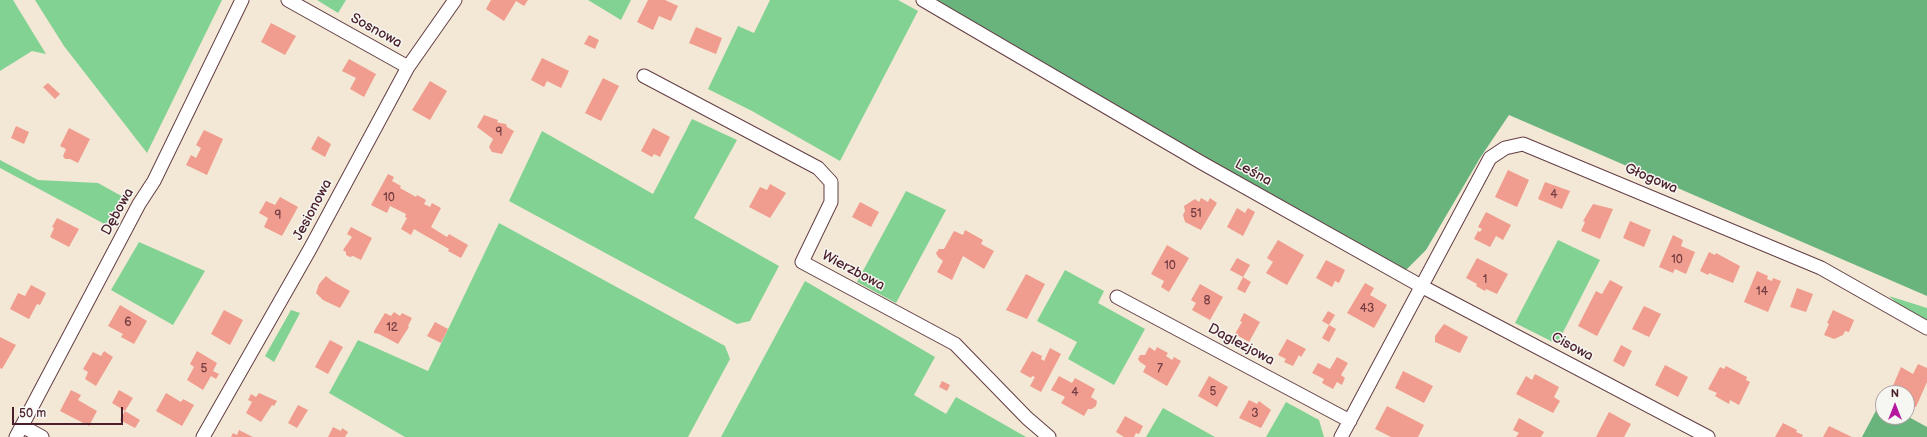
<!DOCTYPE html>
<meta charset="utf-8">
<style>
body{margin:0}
#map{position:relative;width:1927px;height:437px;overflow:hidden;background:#f3e8d5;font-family:"Balsamiq Sans",sans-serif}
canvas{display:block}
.north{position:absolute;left:1875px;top:385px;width:40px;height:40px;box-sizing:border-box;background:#f6f6f2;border:1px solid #b1a0a2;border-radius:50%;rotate:0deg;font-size:11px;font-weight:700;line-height:16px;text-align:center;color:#4a1f2b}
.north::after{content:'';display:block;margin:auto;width:14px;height:18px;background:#b5179e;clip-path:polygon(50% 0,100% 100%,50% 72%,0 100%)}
.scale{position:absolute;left:12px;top:407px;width:111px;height:18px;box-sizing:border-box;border:2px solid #4a1f2b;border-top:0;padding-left:5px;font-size:12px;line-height:14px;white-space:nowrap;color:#4a1f2b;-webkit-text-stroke:3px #f6f6f2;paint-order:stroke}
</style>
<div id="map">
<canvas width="1927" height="437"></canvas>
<div class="north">N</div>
<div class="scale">50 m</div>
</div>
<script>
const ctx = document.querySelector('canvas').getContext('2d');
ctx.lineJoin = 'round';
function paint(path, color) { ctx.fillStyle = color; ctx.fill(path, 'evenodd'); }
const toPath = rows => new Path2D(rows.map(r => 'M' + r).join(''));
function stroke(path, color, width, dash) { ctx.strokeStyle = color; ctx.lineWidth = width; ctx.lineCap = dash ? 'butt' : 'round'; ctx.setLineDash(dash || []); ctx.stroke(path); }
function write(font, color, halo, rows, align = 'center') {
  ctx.font = font + ' "Balsamiq Sans",sans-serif'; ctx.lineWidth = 3; ctx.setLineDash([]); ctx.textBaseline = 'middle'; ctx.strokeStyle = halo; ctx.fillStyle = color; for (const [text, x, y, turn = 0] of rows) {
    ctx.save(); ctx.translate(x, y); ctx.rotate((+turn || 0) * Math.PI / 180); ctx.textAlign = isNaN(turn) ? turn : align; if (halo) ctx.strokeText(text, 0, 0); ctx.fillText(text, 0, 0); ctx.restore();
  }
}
const green = toPath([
 [0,0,13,0,46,54,32,51,0,71],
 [35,0,222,0,147,153,64,46],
 [317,0,346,0,338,13],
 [588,0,631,0,621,20],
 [770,0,898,0,918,11,840,161,752,111,708,89,738,26,754,33],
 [692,119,737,140,694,218,779,266,750,321,737,324,509,201,542,131,653,194],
 [0,160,38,180,98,183,125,198,110,227,0,168],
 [906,191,946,210,896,303,857,282],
 [499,223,725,346,730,359,688,437,405,437,329,393,358,340,428,371],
 [1558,240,1600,260,1557,344,1515,323],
 [139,242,205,271,173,325,111,290],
 [1065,270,1104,291,1098,303,1145,329,1114,385,1068,359,1077,342,1037,321],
 [805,281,935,357,914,395,946,414,956,397,1026,437,721,437],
 [1889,296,1927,308,1927,323,1907,312],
 [291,310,300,313,274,362,265,356],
 [1286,402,1319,420,1324,437,1266,437],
 [1163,408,1215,437,1146,437]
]);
const forest = toPath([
 [935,0,1927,0,1927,296,1509,115,1480,158,1426,250,1406,270,1234,175],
 [1880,403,1883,404,1883,417,1907,416,1927,427,1927,437,1862,437]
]);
const building = toPath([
 [491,0,528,0,524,6,516,1,504,21,486,9],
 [648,0,665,0,678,6,671,21,659,16,653,30,637,22],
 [271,23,296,36,285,55,261,42],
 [696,27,722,38,716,54,689,43],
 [589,35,599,40,595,49,584,44],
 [542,58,569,71,561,88,547,81,544,87,531,80],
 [349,59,376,74,364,97,350,89,356,78,342,71],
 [603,78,619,86,601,121,585,113],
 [430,81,447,91,430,120,412,110],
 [48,83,60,94,55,99,43,87],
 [484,115,498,120,497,122,500,123,506,124,507,127,514,131,502,154,492,152,489,147,493,139,477,127],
 [16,126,29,132,24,144,11,138],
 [69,128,90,139,78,163,70,159,65,159,63,156,66,149,60,146],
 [653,128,670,137,660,157,654,154,652,157,641,151],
 [204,130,223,139,207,175,186,165,191,155,196,158,201,148,196,145],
 [318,136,331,144,325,157,311,149],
 [1508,170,1529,180,1517,207,1495,197],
 [388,174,394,177,392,181,401,186,400,188,416,197,417,195,426,200,424,204,430,207,432,203,441,208,431,227,447,237,449,234,468,245,461,258,448,251,449,249,426,236,414,229,411,235,401,229,407,218,405,217,406,214,390,206,387,213,371,205],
 [1545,182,1570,191,1562,209,1538,199],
 [770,184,786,193,770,218,749,207,760,187,767,190],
 [280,197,298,207,282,236,264,227,268,218,259,213,266,201,275,205],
 [1201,198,1208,202,1210,198,1217,203,1201,230,1185,222,1183,215,1185,211,1184,206,1195,199,1199,202],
 [860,202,879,212,871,227,852,217],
 [1593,204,1613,209,1600,239,1581,231,1585,222,1583,221],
 [1237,208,1245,213,1248,208,1255,212,1243,236,1227,227],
 [1486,212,1511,225,1503,240,1496,236,1490,247,1474,239,1478,231,1480,232,1482,229,1478,227],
 [57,218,79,229,69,247,50,237,54,228,52,227],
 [1630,221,1651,230,1644,247,1623,238],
 [351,227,372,238,361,260,353,256,350,257,346,255,346,252,343,250,352,237,347,234],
 [965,230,983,240,981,244,994,251,984,269,963,256,952,280,937,272,943,261,938,257,936,253,939,249,944,249,954,231,963,235],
 [1673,235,1683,240,1681,246,1695,252,1686,274,1675,269,1673,273,1659,267],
 [1278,240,1304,255,1287,285,1266,273,1273,262,1267,258],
 [1167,245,1189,258,1169,292,1161,287,1164,281,1151,274],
 [1709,252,1715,255,1716,253,1740,266,1733,283,1709,273,1708,275,1700,271],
 [1237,258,1250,265,1243,277,1251,282,1245,293,1237,289,1243,277,1230,270],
 [1477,258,1508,274,1497,294,1486,289,1485,291,1476,286,1477,284,1466,278],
 [1326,260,1345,270,1339,283,1335,281,1332,287,1316,278],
 [1757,271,1768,276,1767,279,1772,281,1773,278,1781,281,1768,312,1744,302],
 [1026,274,1045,284,1027,319,1006,310],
 [326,276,332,281,350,291,340,308,323,300,316,293,319,284],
 [1610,280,1623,287,1597,336,1578,326,1596,291,1602,294],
 [1365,283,1374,288,1370,295,1387,305,1374,328,1347,313],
 [1200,284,1223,297,1210,320,1192,310,1196,303,1191,300],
 [31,285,46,293,40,305,37,304,29,319,10,309,18,293,25,296],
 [1797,288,1813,294,1806,312,1790,307],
 [120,305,147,321,134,344,121,337,123,334,108,326],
 [1644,306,1661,314,1649,337,1632,329],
 [224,310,243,320,230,345,211,334],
 [1833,310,1854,320,1849,332,1845,331,1843,335,1834,339,1824,335,1829,324,1827,323],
 [1328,311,1335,315,1329,325,1322,321],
 [394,312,400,316,402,313,412,318,408,326,409,327,398,344,379,334,374,333,374,331,385,313,391,316],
 [1244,313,1260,322,1249,342,1235,334,1242,322,1240,321],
 [435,322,448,329,441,343,427,336],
 [1444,324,1468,337,1460,353,1435,342,1435,336],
 [1329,325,1336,329,1329,342,1322,338],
 [0,337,16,345,2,369,0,368],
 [1287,339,1306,349,1301,357,1299,355,1293,366,1284,362,1286,359,1278,355],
 [330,340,343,347,328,374,315,367],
 [1621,345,1632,351,1624,367,1613,361],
 [1149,347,1155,351,1157,347,1168,353,1166,356,1172,360,1174,357,1181,361,1167,386,1143,372,1146,366,1140,362,1138,359,1140,355,1145,355],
 [1050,348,1061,354,1041,392,1030,386,1035,377,1032,376,1031,378,1020,372,1032,351,1042,356,1041,359,1044,361],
 [104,351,113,357,96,386,85,379,88,372,83,369,93,352,101,356],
 [197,351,217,363,213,371,219,374,216,379,211,376,203,390,187,380,194,367,190,364],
 [1337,357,1348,363,1341,375,1345,378,1342,385,1337,382,1333,389,1322,383,1324,379,1312,373,1318,363,1330,369],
 [1918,364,1927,368,1927,382,1916,407,1907,403,1907,393,1899,393,1900,391,1892,388,1901,367,1913,374],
 [1665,365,1688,377,1678,397,1655,385],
 [1726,366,1747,377,1746,380,1750,382,1739,405,1730,400,1729,404,1715,396,1717,393,1708,389,1720,367,1724,369],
 [1403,371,1433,386,1424,403,1395,388],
 [1535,374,1559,387,1554,397,1560,401,1553,413,1516,394,1526,376,1532,380],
 [1059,376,1072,383,1075,378,1095,389,1091,397,1097,401,1096,406,1092,409,1088,409,1084,416,1061,403,1065,397,1051,390],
 [1209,376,1228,387,1217,407,1198,396],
 [942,381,950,385,947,391,939,387],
 [71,390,81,395,78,400,97,411,89,426,60,411],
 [119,390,133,398,125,411,112,403],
 [166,393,181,402,183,399,194,405,182,426,156,411],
 [259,393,277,401,274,406,272,405,261,422,246,413,252,402,248,400,251,394,256,397],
 [1249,400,1257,404,1259,401,1271,410,1261,428,1239,418],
 [298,405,308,410,297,428,288,423],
 [1387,406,1424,425,1418,437,1391,437,1375,429],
 [125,411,140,420,135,428,120,420],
 [1609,412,1631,424,1624,437,1596,437],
 [1125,416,1143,426,1139,434,1136,433,1134,437,1124,437,1116,432],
 [1519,418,1544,432,1541,437,1516,437,1519,433,1513,430],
 [1783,423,1797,430,1796,432,1803,435,1802,437,1775,437],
 [1829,426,1852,437,1823,437],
 [333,427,341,431,342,428,348,432,345,437,328,437],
 [239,430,253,437,231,437,233,433,237,435]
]);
const minor = toPath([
 [288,0,408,67],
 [923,0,1202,163,1421,286,1708,437],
 [644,76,818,168,831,182,831,202,802,262,955,344,1027,418,1049,437],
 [1117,297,1350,421],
 [22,426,42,437],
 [16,437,139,204,154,181,242,0],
 [203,437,310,249,408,67,455,0],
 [1341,437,1490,158,1505,148,1523,144,1821,268,1927,328]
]);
const numberNames = [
 ["9",499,133],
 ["4",1554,195],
 ["10",389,198],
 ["51",1196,214],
 ["9",278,216],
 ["10",1677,260],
 ["10",1170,266],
 ["1",1485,280],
 ["14",1762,292],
 ["8",1207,301],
 ["43",1367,309],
 ["6",128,323],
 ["12",392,328],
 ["5",204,369],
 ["7",1160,369],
 ["5",1213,392],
 ["4",1075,393],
 ["3",1255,414]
];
const streetNames = [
 ["Sosnowa",376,31,29],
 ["Leśna",1253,173,29],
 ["Głogowa",1651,179,23],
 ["Jesionowa",313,210,-62],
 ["Dębowa",118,212,-61],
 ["Wierzbowa",853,271,28],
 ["Daglezjowa",1241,345,28],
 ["Cisowa",1572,347,28]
];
paint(green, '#82d293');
paint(forest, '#69b47d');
paint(building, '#f09c8e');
stroke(minor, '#633d44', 15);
stroke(minor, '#fff', 13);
write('12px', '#743e44', null, numberNames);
write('14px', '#4a1f2b', '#f6f6f2', streetNames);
</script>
